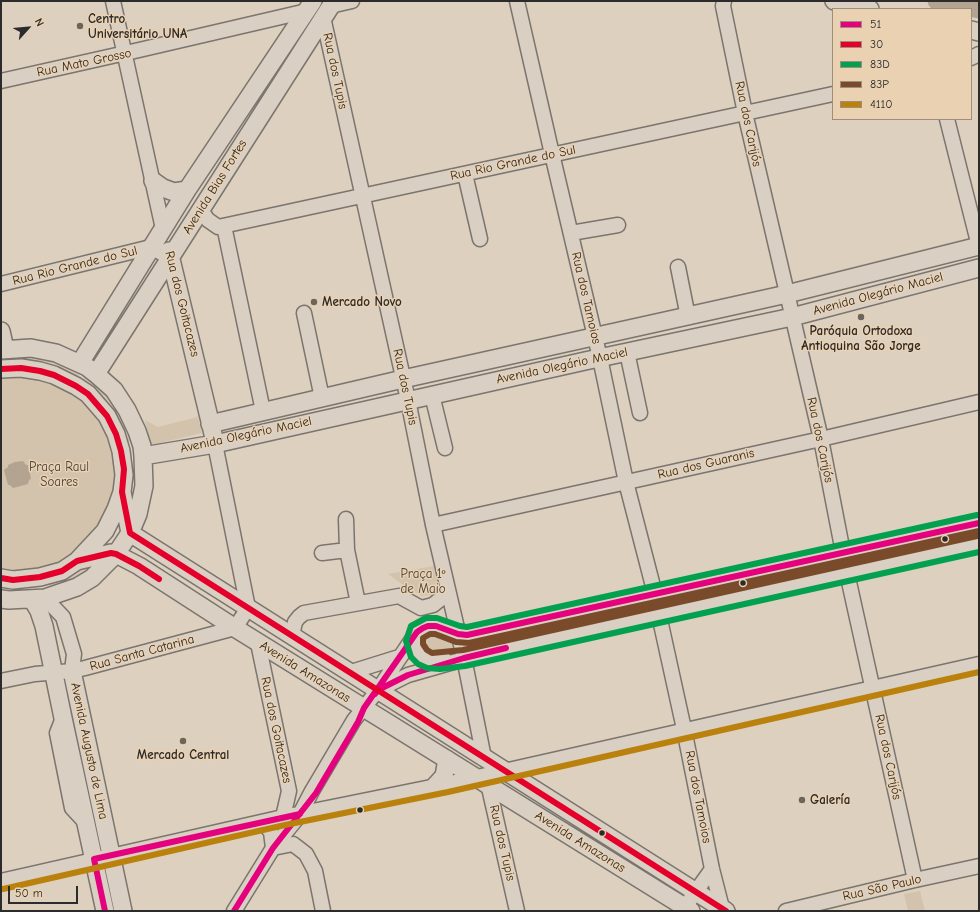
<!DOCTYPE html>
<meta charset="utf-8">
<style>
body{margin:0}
#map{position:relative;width:980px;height:912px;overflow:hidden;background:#ddd0bf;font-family:"Comic Neue",sans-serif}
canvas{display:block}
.frame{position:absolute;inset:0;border:2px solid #2b2b2b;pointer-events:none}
.legend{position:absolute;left:832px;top:8px;width:140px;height:112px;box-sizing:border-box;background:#ead1b2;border:1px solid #9e8f7c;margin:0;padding:5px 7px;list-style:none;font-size:12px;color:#2b2b2b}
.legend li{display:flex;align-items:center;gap:8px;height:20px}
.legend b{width:20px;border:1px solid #9e8f7c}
.north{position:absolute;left:8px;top:8px;width:40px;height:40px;-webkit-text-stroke:3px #ead1b2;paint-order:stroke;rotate:63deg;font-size:11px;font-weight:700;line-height:16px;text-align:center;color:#2b2b2b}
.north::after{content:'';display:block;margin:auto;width:14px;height:18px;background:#2b2b2b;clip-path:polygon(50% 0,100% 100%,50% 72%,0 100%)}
.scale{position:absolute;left:8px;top:886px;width:70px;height:18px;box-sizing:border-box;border:2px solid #2b2b2b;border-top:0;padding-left:5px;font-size:12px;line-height:14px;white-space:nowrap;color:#2b2b2b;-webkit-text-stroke:3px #ead1b2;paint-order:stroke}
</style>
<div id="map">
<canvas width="980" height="912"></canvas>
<div class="frame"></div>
<ul class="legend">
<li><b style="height:5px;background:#e5007d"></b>51</li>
<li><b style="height:5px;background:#e4002b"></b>30</li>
<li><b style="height:5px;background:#02a04f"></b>83D</li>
<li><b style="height:5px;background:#7a4b2a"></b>83P</li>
<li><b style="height:5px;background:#ba810d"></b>4110</li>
</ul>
<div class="north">N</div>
<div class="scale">50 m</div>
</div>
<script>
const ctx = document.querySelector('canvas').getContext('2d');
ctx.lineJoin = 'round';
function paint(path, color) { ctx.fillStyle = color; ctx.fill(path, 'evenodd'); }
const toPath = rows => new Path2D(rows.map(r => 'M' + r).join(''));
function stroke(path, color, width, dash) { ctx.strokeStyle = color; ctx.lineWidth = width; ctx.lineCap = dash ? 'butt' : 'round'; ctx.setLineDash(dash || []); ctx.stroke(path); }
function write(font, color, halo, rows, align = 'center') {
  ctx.font = font + ' "Comic Neue",sans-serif'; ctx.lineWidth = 3; ctx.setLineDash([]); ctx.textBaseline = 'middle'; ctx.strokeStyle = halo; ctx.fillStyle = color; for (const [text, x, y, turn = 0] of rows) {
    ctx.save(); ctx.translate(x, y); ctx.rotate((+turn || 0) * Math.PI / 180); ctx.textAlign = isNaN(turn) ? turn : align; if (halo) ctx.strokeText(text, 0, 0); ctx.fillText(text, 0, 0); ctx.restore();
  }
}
const green = toPath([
 [16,356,34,358,54,362,69,367,80,374,78,377,67,371,53,366,4,361,3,357],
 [30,376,64,386,92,408,106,428,116,460,115,496,106,520,67,561,31,573,1,572,1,377],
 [85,377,96,385,108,398,119,413,132,441,127,442,110,407,96,391,82,380],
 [198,417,202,433,151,445,145,420,158,427],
 [94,563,93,567,77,578,50,588,49,583,69,576],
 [434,566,440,594,422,596,409,589,388,574],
 [422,631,450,635,454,654,439,656,425,654,418,635],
 [920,891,925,911,908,911,904,894]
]);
const water = toPath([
 [23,461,26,465,28,465,31,479,29,480,28,484,13,488,10,485,8,485,4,470,8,467,8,465,15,462]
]);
const river = toPath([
 [936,1,979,10]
]);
const minor = toPath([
 [113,1,163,229],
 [517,1,552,154,600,358,626,482,655,594],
 [724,1,723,6,745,113,821,439,847,573,915,880],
 [330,6,352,1],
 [323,17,408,400,433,525,464,658,484,758],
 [971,58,979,54],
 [1,81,139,50,307,11],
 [947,119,979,246],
 [465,174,480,239],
 [200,209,208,220,218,227,833,94],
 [224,226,263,411],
 [571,233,618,225],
 [678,267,688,317],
 [1,284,151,247,170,258],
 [304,313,322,398],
 [627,352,640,413],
 [432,395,445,448],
 [346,519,347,550],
 [433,525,821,439,979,402],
 [322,553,347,550,358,603],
 [45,598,63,617,74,654,72,671],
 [659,615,684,729,712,869,722,908],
 [417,632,414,640,417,652,422,657,430,661,445,660],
 [292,636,295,622,299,617,304,613,399,596,421,608,433,605,448,593],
 [258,643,289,791,283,817],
 [351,672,399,657],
 [1,681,35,674,72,671,85,668,235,628,248,608,215,444],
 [378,690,408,675,485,653,979,544],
 [63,718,57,733,72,808,85,822],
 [487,779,517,911],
 [300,814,312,791,354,720,378,690,417,632,423,628,428,626,436,626,458,634,467,635,979,523],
 [262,823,266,826,271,832,273,848],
 [273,848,293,844,306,854,315,871,323,911],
 [1,881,283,817,446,784,979,664],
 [234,911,273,848,303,811],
 [682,911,712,869],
 [786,911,915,880,979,866]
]);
const major = toPath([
 [834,1,870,9],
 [971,30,979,32],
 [153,181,163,188,174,192,187,190],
 [169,251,213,434],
 [1,331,5,349],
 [1,350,31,348,56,353,87,367,96,374,114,390,127,410,137,431,142,446,143,456,144,486,138,514,130,533,116,554,92,578,77,587,45,598,9,600,1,599],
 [80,363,187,190,313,1],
 [1,369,21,368,40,371,54,375,76,386,88,394,107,416,116,434,121,451,124,475,122,492,116,509,105,531,77,561,62,571,40,577,13,580,1,578],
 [96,374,334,1],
 [210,424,403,379,787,294,979,246],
 [143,456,215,444,585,361,792,317,979,268],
 [122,492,130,533,726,911],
 [77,561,111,553,116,554,139,566,235,628,691,911],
 [32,599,39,611,44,626,63,718,105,911],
 [72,671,123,911],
 [435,786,444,776,447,759]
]);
const bus1 = toPath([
 [375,694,378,690,408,675,464,658,506,648],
 [94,859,300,814],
 [94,859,105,911],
 [234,911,273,848,316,793,358,722,364,708,417,632,423,628,428,626,436,626,458,634,467,635,979,523]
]);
const bus2 = toPath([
 [1,369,21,368,40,371,54,375,76,386,88,394,107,416,116,434,121,451,124,469,122,492,130,533,726,911],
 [1,578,13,580,40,577,62,571,77,561,111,553,116,554,139,566,159,579]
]);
const bus3 = toPath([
 [977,515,467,627,460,626,437,618,426,618,411,626,406,641,411,657,418,664,427,668,440,669,465,666,979,552]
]);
const bus4 = toPath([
 [977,536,463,650,432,653,427,650,423,644,423,638,430,634,435,634,456,642,469,643,979,531]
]);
const bus5 = toPath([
 [3,889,285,825,448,792,979,672]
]);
const markers = [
 [80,26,4,"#69655f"],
 [314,302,4,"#69655f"],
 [861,317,4,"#69655f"],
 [945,539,3.5,"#2b2b2b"],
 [743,583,3.5,"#2b2b2b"],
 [183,741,4,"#69655f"],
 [802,800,4,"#69655f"],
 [360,810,3.5,"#2b2b2b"],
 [602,833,3.5,"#2b2b2b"]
];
const poiNames = [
 ["Centro",88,19],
 ["Universitário UNA",88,34],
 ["Mercado Novo",322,302],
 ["Paróquia Ortodoxa",861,331,"center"],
 ["Antioquina São Jorge",861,346,"center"],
 ["Mercado Central",183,755,"center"],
 ["Galería",810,800]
];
const streetNames = [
 ["Rua Mato Grosso",84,63,-12],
 ["Rua dos Tupis",335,71,78],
 ["Rua dos Carijós",748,124,78],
 ["Rua Rio Grande do Sul",513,163,-12],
 ["Avenida Bias Fortes",215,187,-58],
 ["Rua Rio Grande do Sul",75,266,-14],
 ["Avenida Olegário Maciel",878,294,-15],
 ["Rua dos Tamoios",586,298,77],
 ["Rua dos Goitacazes",182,304,76],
 ["Avenida Olegário Maciel",562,366,-12],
 ["Rua dos Tupis",405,387,78],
 ["Avenida Olegário Maciel",246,435,-12],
 ["Rua dos Carijós",820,440,78],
 ["Rua dos Guaranis",706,464,-13],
 ["Rua Santa Catarina",142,653,-15],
 ["Avenida Amazonas",305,672,32],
 ["Rua dos Goitacazes",276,730,78],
 ["Avenida Augusto de Lima",89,751,78],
 ["Rua dos Carijós",888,757,78],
 ["Rua dos Tamoios",698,797,79],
 ["Avenida Amazonas",580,842,32],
 ["Rua dos Tupis",502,843,77],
 ["Rua São Paulo",882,888,-13]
];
const parkNames = [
 ["Praça Raul",59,467],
 ["Soares",59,482],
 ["Praça 1º",423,574],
 ["de Maio",423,589]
];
paint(green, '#d3c2ac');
paint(water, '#b3a492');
stroke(river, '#b3a492', 17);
stroke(minor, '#7b756e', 17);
stroke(major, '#7b756e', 20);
stroke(minor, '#d9cfc3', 14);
stroke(major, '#d9cfc3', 17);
stroke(bus1, '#e5007d', 6);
stroke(bus2, '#e4002b', 6);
stroke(bus3, '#02a04f', 6);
stroke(bus4, '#7a4b2a', 6);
stroke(bus5, '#ba810d', 6);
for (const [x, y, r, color] of markers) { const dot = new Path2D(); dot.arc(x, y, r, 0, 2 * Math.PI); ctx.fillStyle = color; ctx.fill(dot); stroke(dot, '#ead1b2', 1.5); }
write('bold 13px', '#2b2b2b', '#ead1b2', poiNames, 'left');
write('13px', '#2b2b2b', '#ead1b2', streetNames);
write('13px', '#43403c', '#ead1b2', parkNames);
</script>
